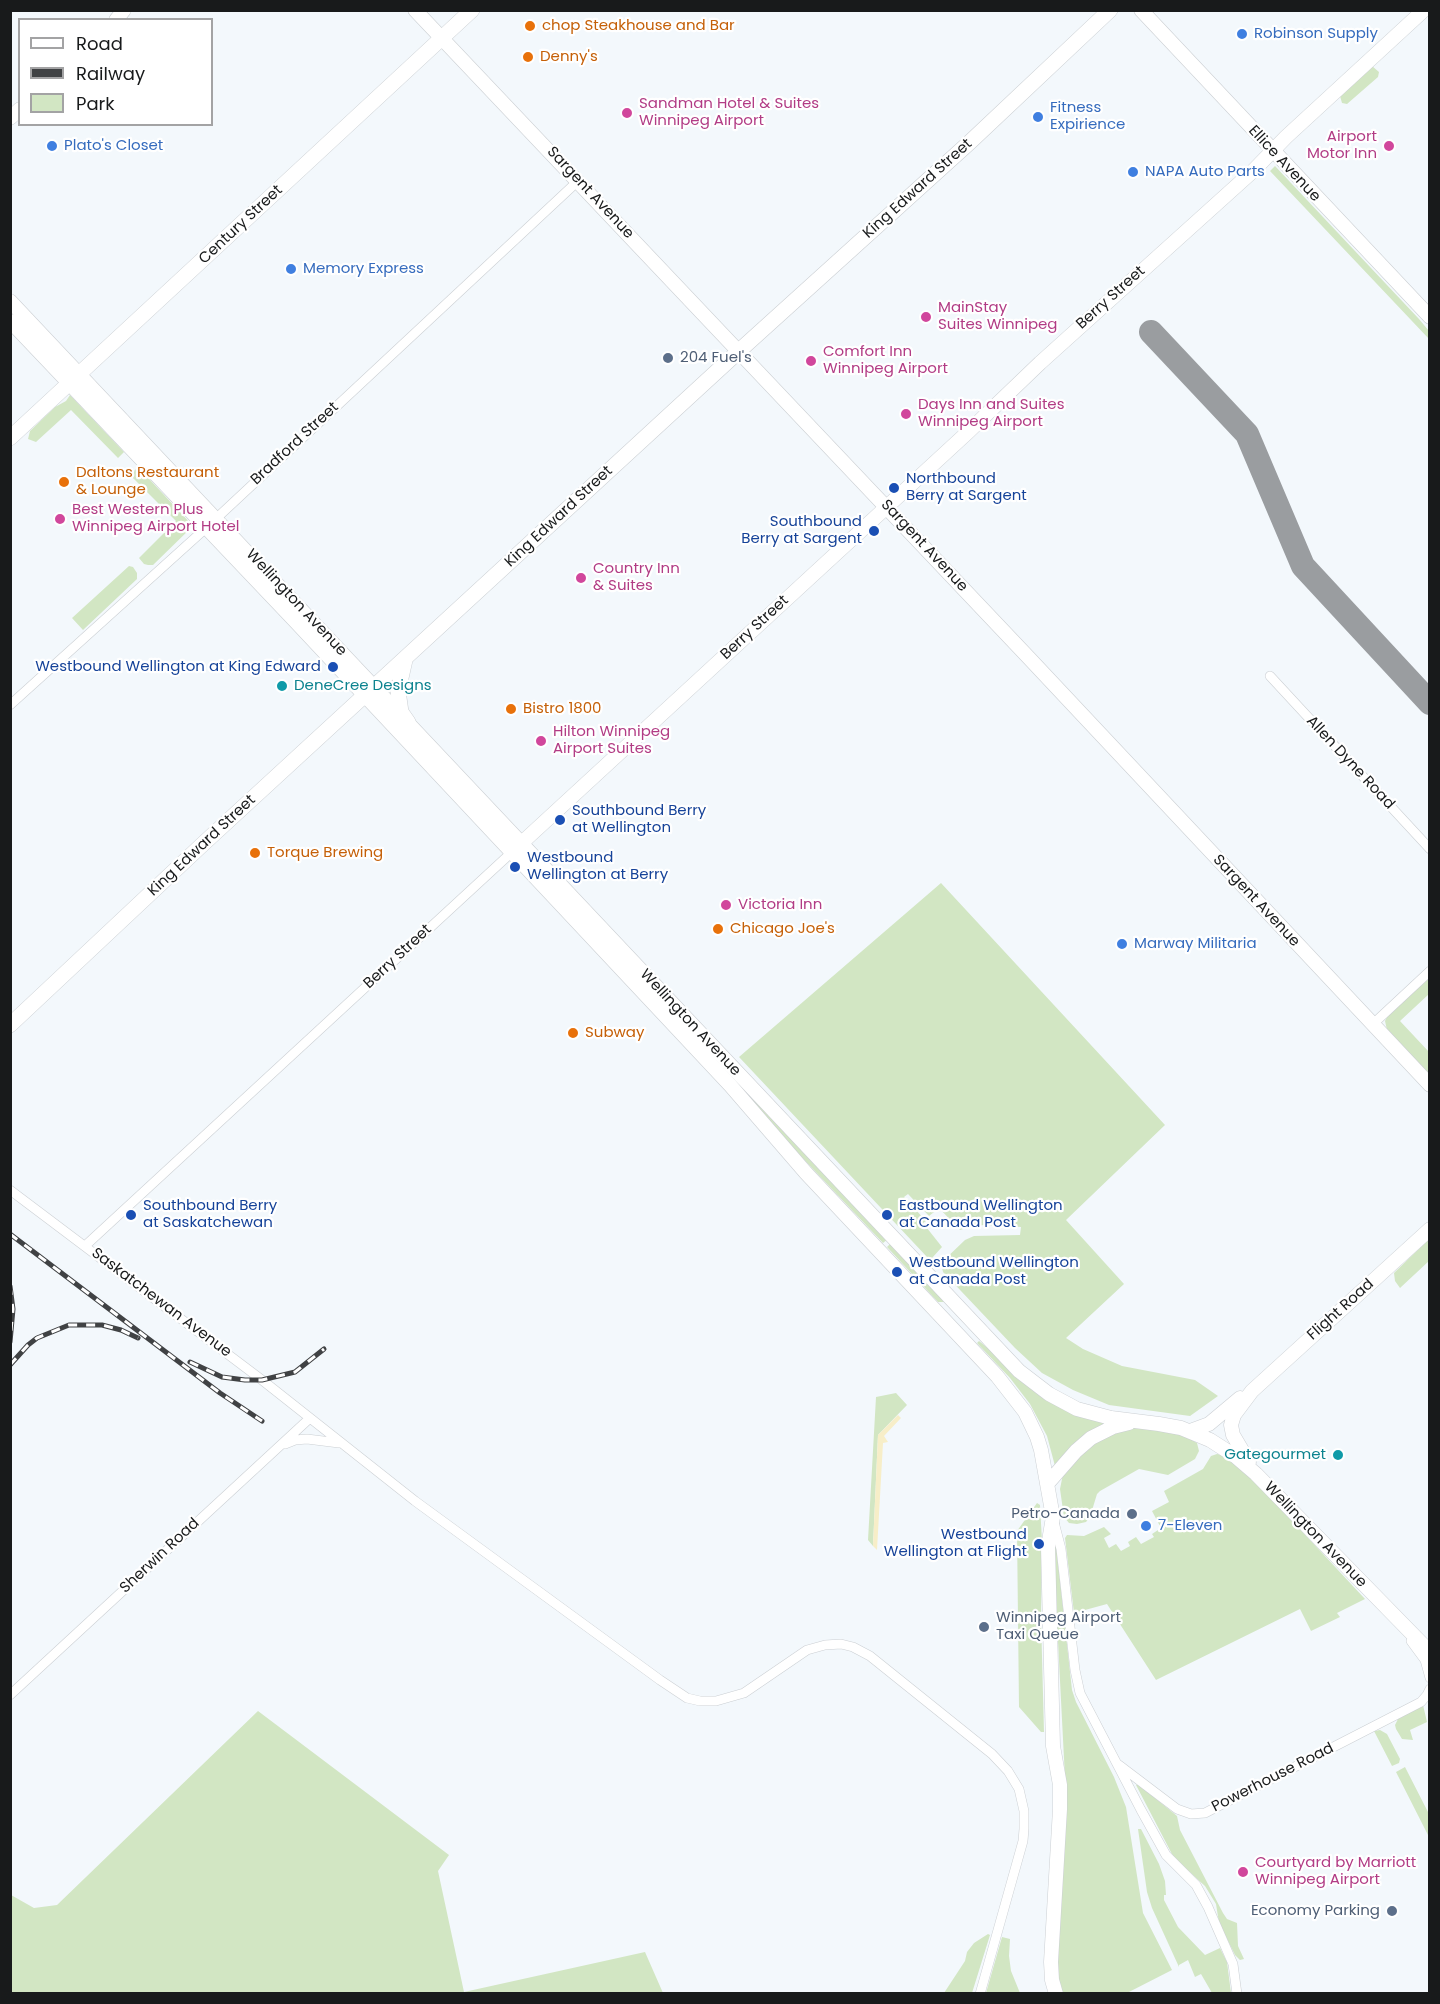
<!DOCTYPE html>
<style>
body{margin:0}
#map{position:relative;width:1440px;height:2004px;overflow:hidden;background:#f3f8fc;font-family:Poppins,sans-serif}
canvas{display:block}
.frame{position:absolute;inset:0;border:12px solid #181a1b;pointer-events:none}
.legend{position:absolute;left:18px;top:18px;width:195px;height:108px;box-sizing:border-box;background:#fff;border:2px solid #a3a3a4;margin:0;padding:8px 10px;list-style:none;font-size:18px;color:#181a1b}
.legend li{display:flex;align-items:center;gap:12px;height:30px}
.legend b{width:30px;border:2px solid #a3a3a4}
</style>
<div id="map">
<canvas width="1440" height="2004"></canvas>
<div class="frame"></div>
<ul class="legend">
<li><b style="height:8px;background:#fff"></b>Road</li>
<li><b style="height:8px;background:#404244"></b>Railway</li>
<li><b style="height:16px;background:#d2e6c3"></b>Park</li>
</ul>
</div>
<script>
const ctx = document.querySelector('canvas').getContext('2d');
ctx.lineJoin = 'round';
function paint(path, color) { ctx.fillStyle = color; ctx.fill(path, 'evenodd'); }
const toPath = rows => new Path2D(rows.map(r => 'M' + r).join(''));
function stroke(path, color, width, dash) { ctx.strokeStyle = color; ctx.lineWidth = width; ctx.lineCap = dash ? 'butt' : 'round'; ctx.setLineDash(dash || []); ctx.stroke(path); }
function write(font, color, halo, rows, align = 'center') {
  ctx.font = font + ' Poppins,sans-serif'; ctx.lineWidth = 4.5; ctx.setLineDash([]); ctx.textBaseline = 'middle'; ctx.strokeStyle = halo; ctx.fillStyle = color; for (const [text, x, y, turn = 0] of rows) {
    ctx.save(); ctx.translate(x, y); ctx.rotate((+turn || 0) * Math.PI / 180); ctx.textAlign = isNaN(turn) ? turn : align; if (halo) ctx.strokeText(text, 0, 0); ctx.fillText(text, 0, 0); ctx.restore();
  }
}
const green = toPath([
 [1372,66,1379,72,1378,77,1347,104,1342,103,1340,96],
 [1275,166,1419,319,1429,331,1429,339,1270,171],
 [70,395,124,452,118,458,71,410,36,442,28,439,30,431,55,407,66,401],
 [138,467,193,526,153,565,148,565,144,564,139,558,176,521,130,475],
 [129,566,133,567,137,573,137,579,83,630,72,618],
 [941,883,1165,1125,1066,1220,1124,1284,1066,1338,1083,1349,1122,1366,1195,1380,1218,1396,1190,1416,1109,1405,1073,1390,1042,1373,1015,1348,943,1272,941,1263,965,1240,974,1236,1020,1235,1021,1227,985,1225,972,1226,960,1230,939,1208,929,1216,908,1194,904,1197,926,1221,923,1223,942,1247,932,1258,928,1258,739,1057],
 [1429,978,1429,994,1400,1021,1429,1052,1429,1075,1387,1030,1385,1021,1388,1015],
 [739,1082,888,1239,883,1243,757,1110,736,1085],
 [1429,1239,1429,1261,1400,1288,1395,1281,1394,1273],
 [891,1243,946,1302,938,1302,887,1247],
 [979,1341,989,1349,1107,1423,1055,1466,1047,1436,1030,1404,1010,1378,977,1343],
 [896,1393,907,1405,878,1435,873,1546,868,1540,876,1397],
 [1134,1428,1146,1428,1185,1436,1197,1443,1199,1451,1195,1459,1168,1475,1139,1469,1100,1491,1097,1494,1090,1517,1086,1522,1077,1524,1069,1523,1064,1517,1060,1489,1063,1474,1090,1444,1123,1429],
 [1217,1454,1223,1455,1256,1482,1365,1599,1337,1613,1340,1617,1311,1631,1300,1609,1156,1680,1107,1604,1074,1613,1065,1538,1067,1535,1084,1536,1104,1527,1111,1534,1104,1538,1109,1548,1116,1544,1121,1551,1130,1546,1128,1542,1136,1537,1141,1544,1154,1537,1152,1534,1161,1528,1152,1511,1169,1502,1164,1491,1203,1469,1211,1456],
 [1037,1503,1040,1505,1042,1541,1041,1619,1044,1732,1041,1732,1019,1707,1017,1531],
 [1053,1544,1056,1544,1072,1690,1076,1702,1114,1777,1126,1807,1143,1913,1172,1970,1127,1993,1060,1993,1055,1965,1065,1778],
 [1423,1705,1427,1722,1410,1730,1413,1740,1402,1739,1396,1729,1395,1725,1398,1719],
 [258,1711,449,1855,438,1871,464,1992,645,1952,663,1993,11,1993,11,1895,34,1908,57,1905],
 [1380,1730,1387,1734,1400,1759,1399,1763,1392,1766,1374,1731],
 [1405,1767,1429,1814,1429,1837,1396,1772],
 [1138,1784,1177,1816,1180,1830,1223,1913,1227,1919,1237,1923,1238,1946,1244,1959,1240,1960,1235,1955,1219,1923,1216,1904,1205,1886,1174,1858,1136,1785],
 [1138,1829,1141,1829,1159,1864,1165,1881,1166,1895,1164,1895,1164,1900,1178,1927,1205,1955,1220,1948,1227,1962,1231,1993,1212,1993,1201,1974,1195,1977,1188,1960,1179,1965,1179,1967,1152,1908,1147,1892],
 [988,1934,990,1935,972,1993,944,1993,965,1961,967,1952,974,1943],
 [1002,1937,1010,1939,1009,1956,1011,1971,1020,1993,986,1993]
]);
const sand = toPath([
 [898,1415,901,1418,884,1436,888,1442,883,1443,877,1550,873,1546,878,1435]
]);
const taxiway = toPath([
 [1151,332,1247,434,1303,566,1430,703]
]);
const street = toPath([
 [1270,676,1430,849],
 [10,705,206,528,578,181],
 [1373,1024,1430,971],
 [10,1190,262,1380,415,1501,660,1680,687,1698,700,1701,716,1701,744,1693,807,1650,825,1645,841,1644,853,1647,870,1656,992,1754,1008,1771,1019,1789,1024,1811,1024,1829,1023,1841,980,1994],
 [86,1245,511,853],
 [285,1444,295,1440,307,1439,339,1443],
 [1054,1522,1061,1549,1075,1670,1080,1693,1141,1810,1166,1855,1196,1885,1208,1907,1233,1964,1237,1994],
 [1411,1641,1425,1660,1430,1678],
 [10,1695,310,1418],
 [1119,1765,1177,1809,1191,1814,1205,1813,1421,1702,1427,1695,1430,1689]
]);
const secondary = toPath([
 [415,10,1029,658,1430,1085],
 [1141,10,1430,317],
 [116,20,124,10],
 [10,118,20,109],
 [10,301,1019,1371,1049,1394,1077,1409,1111,1418,1159,1424,1181,1428,1210,1440,1235,1456,1256,1474,1430,1652],
 [10,321,296,622,730,1085,806,1173,997,1376,1025,1412,1037,1437,1041,1450,1053,1517,1048,1547,1053,1746,1060,1785,1060,1809,1051,1962,1052,1980,1056,1994],
 [514,850,967,433,1040,363,1253,171,1286,137,1424,10],
 [1190,1431,1209,1424,1240,1398],
 [1249,1462,1233,1435,1231,1425,1234,1415,1252,1391,1430,1229],
 [1048,1483,1076,1451,1091,1438,1113,1427,1129,1423]
]);
const primary = toPath([
 [10,438,472,10],
 [405,660,398,691,401,712,408,722],
 [10,1025,204,843,739,351,970,142,1110,10]
]);
const rail = toPath([
 [10,1234,220,1393,262,1421],
 [10,1286,13,1309,10,1342],
 [190,1362,222,1377,245,1380,262,1380,295,1372,324,1349],
 [10,1365,28,1345,37,1338,69,1325,102,1325,121,1330,138,1338]
]);
const markers = [
 [530,26,6,"#e8710a"],
 [1242,34,6,"#3f7fe0"],
 [528,57,6,"#e8710a"],
 [627,113,6,"#d1479c"],
 [1038,117,6,"#3f7fe0"],
 [52,146,6,"#3f7fe0"],
 [1389,146,6,"#d1479c"],
 [1133,172,6,"#3f7fe0"],
 [291,269,6,"#3f7fe0"],
 [926,317,6,"#d1479c"],
 [668,358,6,"#5c6f8a"],
 [811,361,6,"#d1479c"],
 [906,414,6,"#d1479c"],
 [64,482,6,"#e8710a"],
 [894,488,6,"#1a4fb4"],
 [60,519,6,"#d1479c"],
 [874,531,6,"#1a4fb4"],
 [581,578,6,"#d1479c"],
 [333,667,6,"#1a4fb4"],
 [282,686,6,"#0f9aa8"],
 [511,709,6,"#e8710a"],
 [541,741,6,"#d1479c"],
 [560,820,6,"#1a4fb4"],
 [255,853,6,"#e8710a"],
 [515,867,6,"#1a4fb4"],
 [726,905,6,"#d1479c"],
 [718,929,6,"#e8710a"],
 [1122,944,6,"#3f7fe0"],
 [573,1033,6,"#e8710a"],
 [131,1215,6,"#1a4fb4"],
 [887,1215,6,"#1a4fb4"],
 [897,1272,6,"#1a4fb4"],
 [1338,1455,6,"#0f9aa8"],
 [1132,1514,6,"#5c6f8a"],
 [1146,1526,6,"#3f7fe0"],
 [1039,1544,6,"#1a4fb4"],
 [984,1627,6,"#5c6f8a"],
 [1243,1872,6,"#d1479c"],
 [1392,1911,6,"#5c6f8a"]
];
const foodNames = [
 ["chop Steakhouse and Bar",542,26],
 ["Denny's",540,57],
 ["Daltons Restaurant",76,473],
 ["& Lounge",76,490],
 ["Bistro 1800",523,709],
 ["Torque Brewing",267,853],
 ["Chicago Joe's",730,929],
 ["Subway",585,1033]
];
const shopNames = [
 ["Robinson Supply",1254,34],
 ["Fitness",1050,108],
 ["Expirience",1050,125],
 ["Plato's Closet",64,146],
 ["NAPA Auto Parts",1145,172],
 ["Memory Express",303,269],
 ["Marway Militaria",1134,944],
 ["7-Eleven",1158,1526]
];
const hotelNames = [
 ["Sandman Hotel & Suites",639,104],
 ["Winnipeg Airport",639,121],
 ["Airport",1377,137,"right"],
 ["Motor Inn",1377,154,"right"],
 ["MainStay",938,308],
 ["Suites Winnipeg",938,325],
 ["Comfort Inn",823,352],
 ["Winnipeg Airport",823,369],
 ["Days Inn and Suites",918,405],
 ["Winnipeg Airport",918,422],
 ["Best Western Plus",72,510],
 ["Winnipeg Airport Hotel",72,527],
 ["Country Inn",593,569],
 ["& Suites",593,586],
 ["Hilton Winnipeg",553,732],
 ["Airport Suites",553,749],
 ["Victoria Inn",738,905],
 ["Courtyard by Marriott",1255,1863],
 ["Winnipeg Airport",1255,1880]
];
const streetNames = [
 ["Ellice Avenue",1284,164,47],
 ["King Edward Street",918,189,-42],
 ["Sargent Avenue",590,193,47],
 ["Century Street",241,225,-43],
 ["Berry Street",1111,298,-42],
 ["Bradford Street",295,444,-43],
 ["King Edward Street",559,517,-43],
 ["Sargent Avenue",924,546,47],
 ["Wellington Avenue",296,603,47],
 ["Berry Street",755,628,-43],
 ["Allen Dyne Road",1350,763,47],
 ["King Edward Street",202,846,-43],
 ["Sargent Avenue",1256,901,47],
 ["Berry Street",398,957,-43],
 ["Wellington Avenue",690,1023,47],
 ["Saskatchewan Avenue",161,1303,37],
 ["Flight Road",1341,1310,-42],
 ["Wellington Avenue",1315,1535,46],
 ["Sherwin Road",160,1556,-43],
 ["Powerhouse Road",1273,1778,-27]
];
const serviceNames = [
 ["204 Fuel's",680,358],
 ["Petro-Canada",1120,1514,"right"],
 ["Winnipeg Airport",996,1618],
 ["Taxi Queue",996,1635],
 ["Economy Parking",1380,1911,"right"]
];
const transitNames = [
 ["Northbound",906,479],
 ["Berry at Sargent",906,496],
 ["Southbound",862,522,"right"],
 ["Berry at Sargent",862,539,"right"],
 ["Westbound Wellington at King Edward",321,667,"right"],
 ["Southbound Berry",572,811],
 ["at Wellington",572,828],
 ["Westbound",527,858],
 ["Wellington at Berry",527,875],
 ["Southbound Berry",143,1206],
 ["at Saskatchewan",143,1223],
 ["Eastbound Wellington",899,1206],
 ["at Canada Post",899,1223],
 ["Westbound Wellington",909,1263],
 ["at Canada Post",909,1280],
 ["Westbound",1027,1535,"right"],
 ["Wellington at Flight",1027,1552,"right"]
];
const cultureNames = [
 ["DeneCree Designs",294,686],
 ["Gategourmet",1326,1455,"right"]
];
paint(green, '#d2e6c3');
paint(sand, '#f7eec8');
stroke(taxiway, '#9a9da0', 24);
stroke(street, '#cbcfd3', 10);
stroke(secondary, '#cbcfd3', 15);
stroke(primary, '#cbcfd3', 16);
stroke(street, '#fff', 9);
stroke(secondary, '#fff', 14);
stroke(primary, '#fff', 15);
stroke(rail, '#404244', 5);
stroke(rail, '#fff', 3, [9]);
for (const [x, y, r, color] of markers) { const dot = new Path2D(); dot.arc(x, y, r, 0, 2 * Math.PI); ctx.fillStyle = color; ctx.fill(dot); stroke(dot, '#fff', 2); }
write('15px', '#c56008', '#fff', foodNames, 'left');
write('15px', '#366cbe', '#fff', shopNames, 'left');
write('15px', '#b23c85', '#fff', hotelNames, 'left');
write('15px', '#181a1b', '#fff', streetNames);
write('15px', '#4e5e75', '#fff', serviceNames, 'left');
write('15px', '#164399', '#fff', transitNames, 'left');
write('15px', '#0d838f', '#fff', cultureNames, 'left');
</script>
